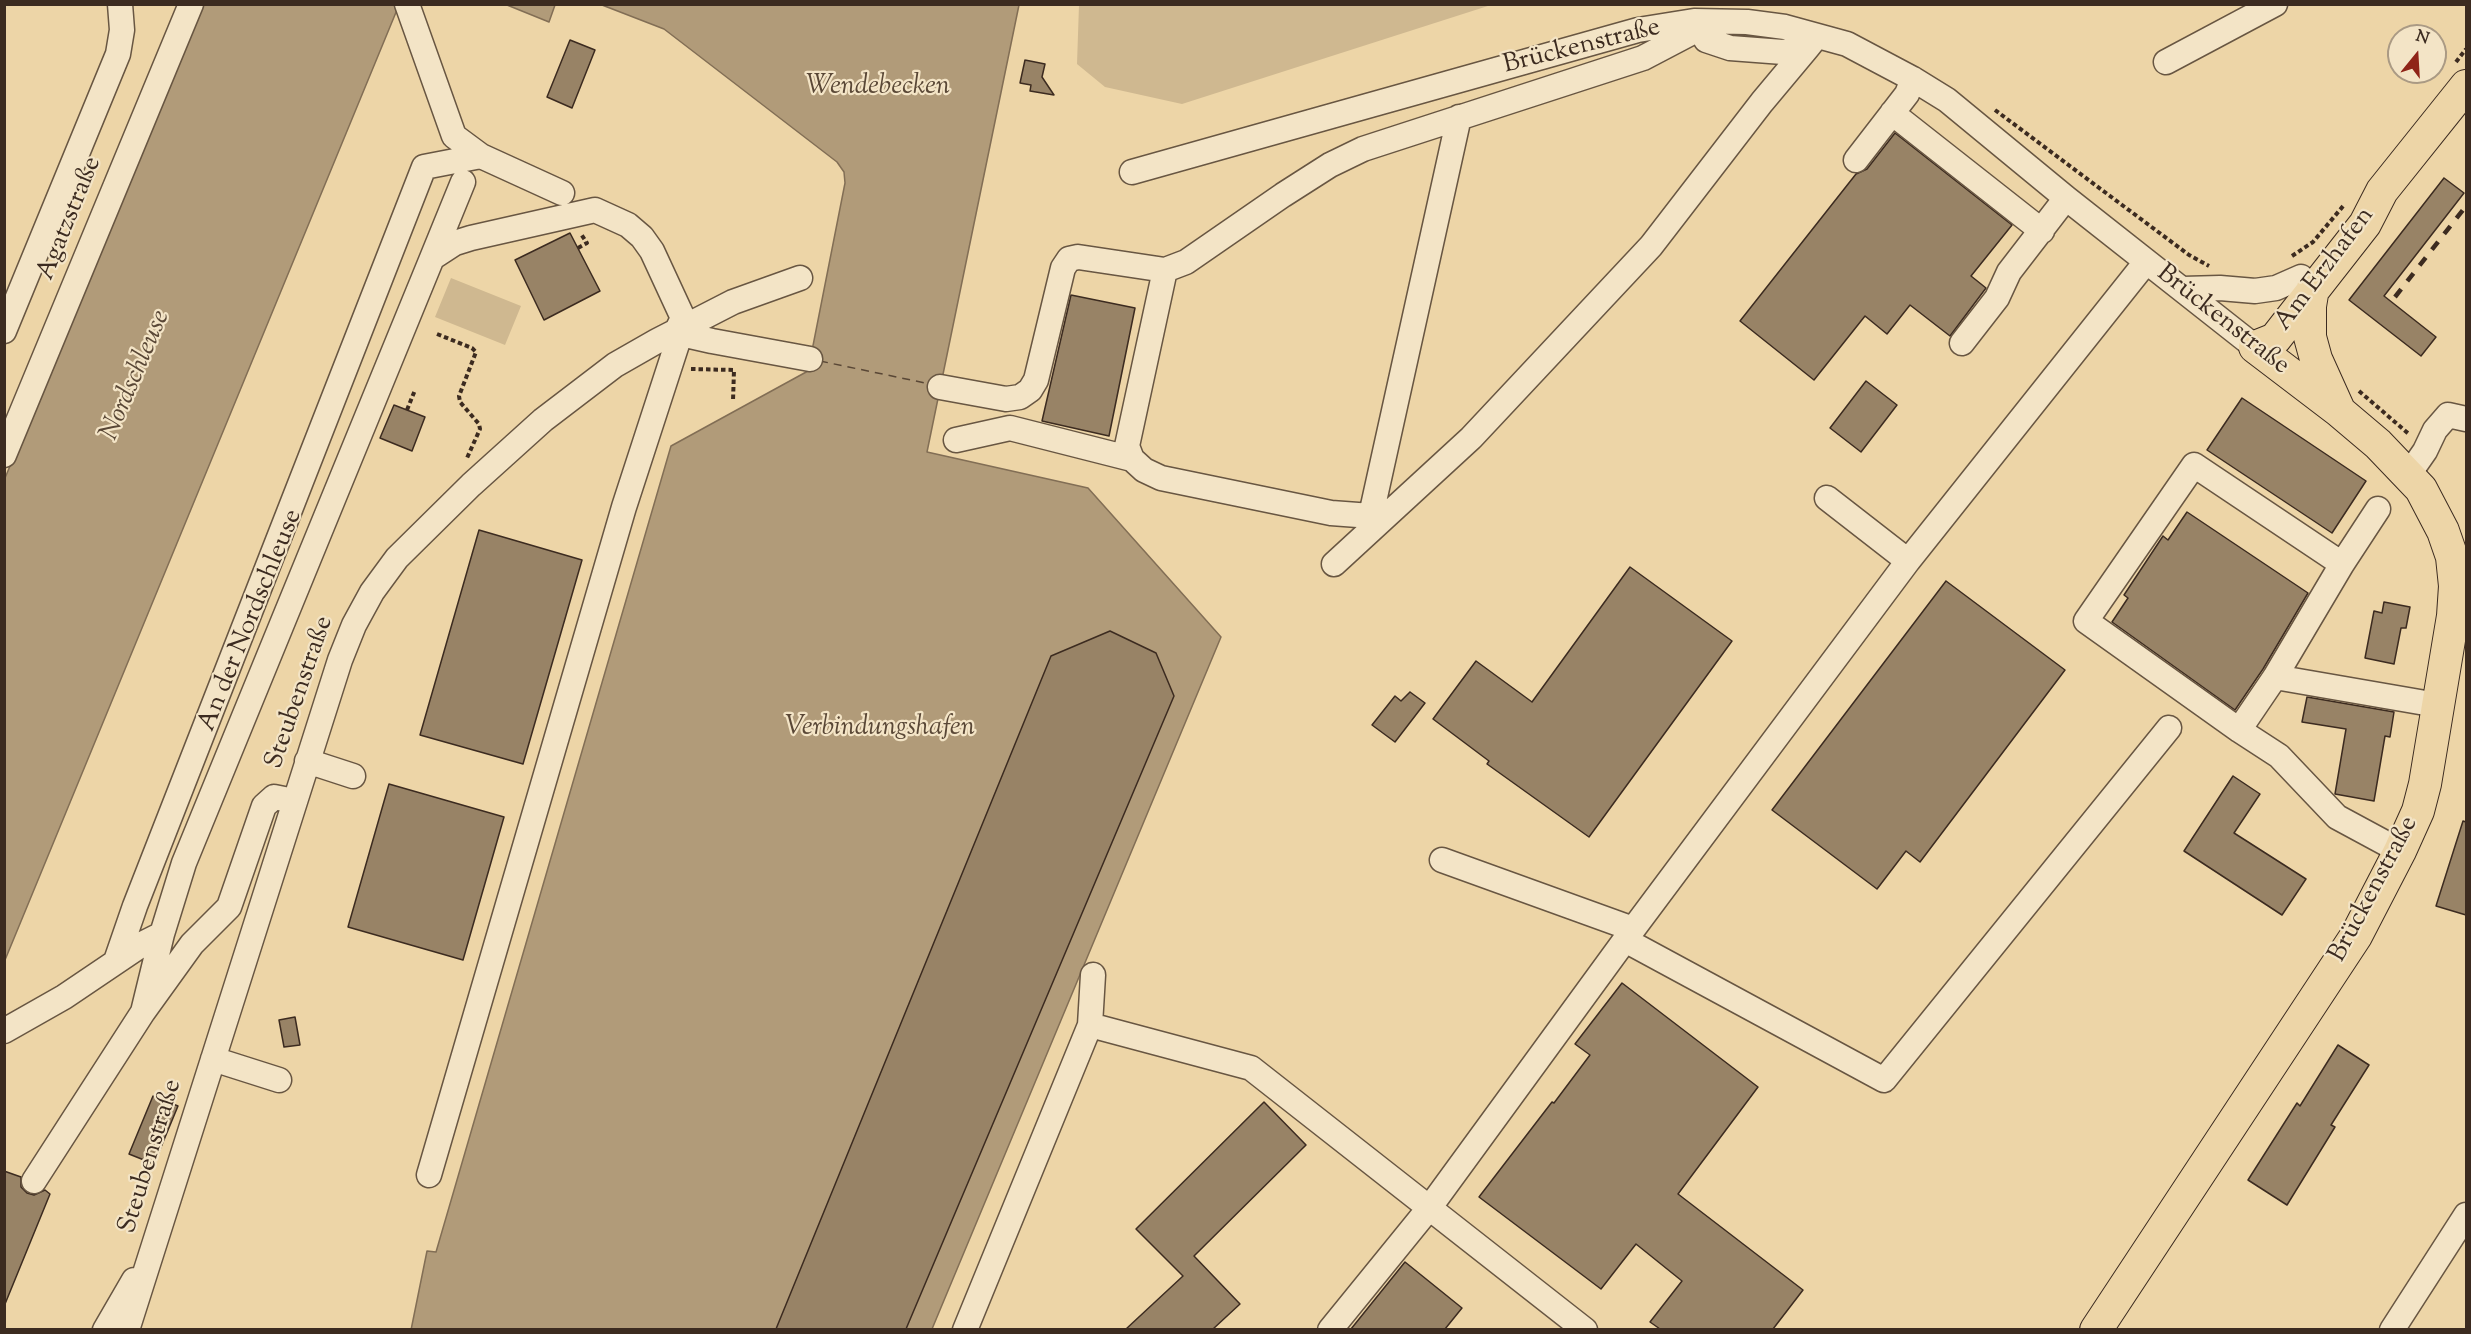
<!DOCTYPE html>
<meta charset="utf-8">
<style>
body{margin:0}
#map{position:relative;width:2471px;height:1334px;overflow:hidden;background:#edd5a7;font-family:"Sorts Mill Goudy",serif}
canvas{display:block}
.frame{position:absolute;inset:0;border:6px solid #3c2b20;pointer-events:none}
.north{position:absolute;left:2387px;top:24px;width:60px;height:60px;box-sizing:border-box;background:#f3e4c6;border:2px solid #aa9a84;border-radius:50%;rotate:18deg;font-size:16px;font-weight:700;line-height:24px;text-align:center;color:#3c2b20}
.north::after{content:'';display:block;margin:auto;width:21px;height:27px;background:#8f2418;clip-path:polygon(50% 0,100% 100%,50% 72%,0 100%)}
</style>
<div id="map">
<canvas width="2471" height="1334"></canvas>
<div class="frame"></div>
<div class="north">N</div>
</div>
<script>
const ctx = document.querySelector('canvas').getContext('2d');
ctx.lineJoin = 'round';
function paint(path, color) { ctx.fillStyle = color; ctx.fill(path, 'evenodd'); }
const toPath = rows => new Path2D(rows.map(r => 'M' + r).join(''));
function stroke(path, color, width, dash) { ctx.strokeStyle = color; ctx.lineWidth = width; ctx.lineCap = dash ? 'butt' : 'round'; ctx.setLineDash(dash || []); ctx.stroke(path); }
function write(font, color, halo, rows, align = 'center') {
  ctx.font = font + ' "Sorts Mill Goudy",serif'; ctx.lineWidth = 4.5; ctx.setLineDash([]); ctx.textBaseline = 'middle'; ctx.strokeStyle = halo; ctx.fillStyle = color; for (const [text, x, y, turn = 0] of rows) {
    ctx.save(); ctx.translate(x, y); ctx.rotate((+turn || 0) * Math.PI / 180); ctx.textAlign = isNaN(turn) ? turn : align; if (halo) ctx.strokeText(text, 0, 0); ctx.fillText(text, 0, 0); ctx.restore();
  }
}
const green = toPath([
 [1079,5,1079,4,1491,5,1182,104,1105,87,1077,64],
 [451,278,521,306,505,345,435,317]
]);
const water = toPath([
 [202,5,399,5,5,960,5,478,202,5],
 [507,5,555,5,549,22,507,5],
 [602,5,1019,5,927,452,1088,488,1221,637,932,1329,411,1330,427,1251,436,1252,671,446,808,371,845,183,844,172,837,162,664,29,602,5]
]);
const ferry = toPath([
 [820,361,930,384]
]);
const building = toPath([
 [570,40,595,50,572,108,547,97,570,40],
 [1025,60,1045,64,1042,77,1054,95,1030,91,1031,85,1020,83,1025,60],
 [1895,133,2012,225,1971,276,1986,288,1950,336,1910,305,1887,334,1865,316,1814,380,1740,321,1856,174,1867,169,1895,133],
 [2444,178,2464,193,2384,296,2436,337,2421,356,2349,300,2444,178],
 [570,233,600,291,544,320,515,260,570,233],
 [1071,295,1135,308,1109,436,1042,421,1071,295],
 [1866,381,1897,405,1861,452,1830,428,1866,381],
 [2242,398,2366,481,2332,533,2207,450,2242,398],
 [394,405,425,417,412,451,380,438,394,405],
 [2187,512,2308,593,2263,669,2235,710,2112,622,2128,598,2124,595,2163,536,2168,540,2187,512],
 [479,530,582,560,523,764,420,735,479,530],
 [1630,567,1732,641,1589,837,1487,764,1489,761,1433,719,1476,661,1532,702,1630,567],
 [1946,581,2065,670,1920,862,1906,851,1877,889,1772,810,1946,581],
 [2384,602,2410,607,2406,628,2401,628,2394,664,2365,658,2374,611,2382,613,2384,602],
 [1110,631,1156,653,1174,696,906,1329,776,1329,1051,656,1110,631],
 [1410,692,1425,703,1395,742,1372,725,1395,696,1401,701,1410,692],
 [2307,697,2394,712,2390,737,2385,736,2374,801,2335,794,2346,729,2302,722,2307,697],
 [2233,776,2260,794,2234,833,2306,879,2282,915,2184,851,2233,776],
 [389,784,504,817,463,960,348,927,389,784],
 [2463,821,2466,822,2466,915,2436,906,2463,821],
 [1622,983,1758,1087,1678,1194,1803,1290,1773,1329,1660,1329,1650,1322,1682,1281,1636,1244,1601,1289,1479,1197,1552,1102,1554,1103,1590,1055,1575,1044,1622,983],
 [295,1017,300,1045,284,1047,279,1020,295,1017],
 [2338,1045,2369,1065,2331,1125,2335,1127,2287,1205,2248,1180,2297,1103,2300,1106,2338,1045],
 [153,1096,178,1106,154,1164,129,1154,153,1096],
 [1264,1102,1306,1145,1194,1256,1240,1304,1213,1329,1126,1329,1183,1276,1136,1229,1264,1102],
 [4,1171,21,1177,21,1187,27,1193,34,1195,45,1190,50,1194,5,1304,4,1171],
 [1405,1262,1462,1308,1445,1329,1351,1329,1405,1262]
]);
const path = toPath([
 [2456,62,2466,49],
 [1995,110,2189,255,2209,266],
 [578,248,587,243,581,234],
 [2292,256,2313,242,2344,205],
 [437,334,472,348,476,352,459,396,460,402,479,424,480,429,467,458],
 [691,369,734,370,733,401],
 [2359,391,2410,435],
 [407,410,415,390]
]);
const minor = toPath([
 [407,4,454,136,481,156,562,193],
 [1712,22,1706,40,1730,48,1783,52,1808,47,1812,42],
 [2166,62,2275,4],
 [1892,113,2042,231],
 [1856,160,1907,94,1913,79],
 [1132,172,1638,30,1694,21,1747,22,1785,27,1847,44,1913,79,1947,100,2066,198,2255,347],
 [432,258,463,182],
 [2183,289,2220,288,2255,291,2276,288,2301,277],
 [677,330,690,336,712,341,810,359],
 [4,331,118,54,122,30,120,4],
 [1962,343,1997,298,2009,272,2066,198],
 [940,387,1006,399,1020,397,1030,390,1036,380,1063,268,1069,259,1078,257,1165,270,1186,262,1283,195,1330,165,1363,149,1643,58,1704,26],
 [956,440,1010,428,1132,459,1144,470,1161,478,1331,513,1385,517],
 [4,455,191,4],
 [1132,459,1127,446,1165,270],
 [2409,474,2425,451,2435,430,2448,415,2466,419],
 [1827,498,1908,561],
 [1371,515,1459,117],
 [1334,564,1471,438,1651,246,1762,102,1808,47],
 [2342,564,2194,465,2086,621,2239,730,2279,756,2337,817,2400,851],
 [2275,677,2437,705],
 [2239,730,2275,677,2342,564,2378,509],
 [307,761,353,776],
 [1442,860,1633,929],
 [1625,940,1884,1080,2169,728],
 [116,961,135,906,424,167,481,156],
 [1093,975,1090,1025,1251,1068,1585,1330],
 [143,1012,162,934,184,863,432,258,455,243,471,238,595,210,628,225,642,237,652,251,683,318,677,330],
 [4,1031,64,997,144,943,162,934],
 [213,1059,279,1080],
 [429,1175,624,507,678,341,677,330],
 [34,1181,143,1012,192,944,229,907,264,806,274,797,294,801],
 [105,1330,134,1280],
 [127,1330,340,660,354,625,372,592,397,558,471,485,543,420,615,365,657,341,733,302,800,278],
 [965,1330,1090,1025],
 [1330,1330,1430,1207,1625,940,1908,561,2146,262],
 [2392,1330,2466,1215]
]);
const major = toPath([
 [2313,288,2310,306,2310,337,2316,359,2339,410],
 [2255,347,2275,339,2365,224,2382,191,2466,86],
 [2096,1330,2356,936,2400,851,2418,811,2425,784,2453,616,2455,586,2452,557,2443,531,2421,489,2378,444,2339,411,2255,347]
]);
const rail = toPath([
 [2395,297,2466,206]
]);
const streetNames = [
 ["Brückenstraße",1582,48,-14],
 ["Agatzstraße",71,219,-68],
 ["Am Erzhafen",2326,270,-53],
 ["Brückenstraße",2222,321,38],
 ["An der Nordschleuse",252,621,-68],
 ["Steubenstraße",301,693,-71],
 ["Brückenstraße",2375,890,-62],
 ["Steubenstraße",152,1157,-73]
];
const waterNames = [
 ["Wendebecken",878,88],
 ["Nordschleuse",137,376,-67],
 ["Verbindungshafen",880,729]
];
paint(green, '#cfb890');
paint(water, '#b19b79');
stroke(water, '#826e55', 1.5);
stroke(ferry, '#594736', 1.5, [8, 6]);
paint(building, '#988366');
stroke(building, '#3c2b20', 1.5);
stroke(minor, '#685642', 27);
stroke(major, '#3c2b20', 34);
stroke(path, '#3c2b20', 4, [4.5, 3]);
stroke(minor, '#f3e4c6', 24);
stroke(major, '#edd5a7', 32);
stroke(rail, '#3c2b20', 4.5, [10, 10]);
write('26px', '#3c2b20', '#f3e4c6', streetNames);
write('italic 27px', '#594736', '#f3e4c6', waterNames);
</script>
